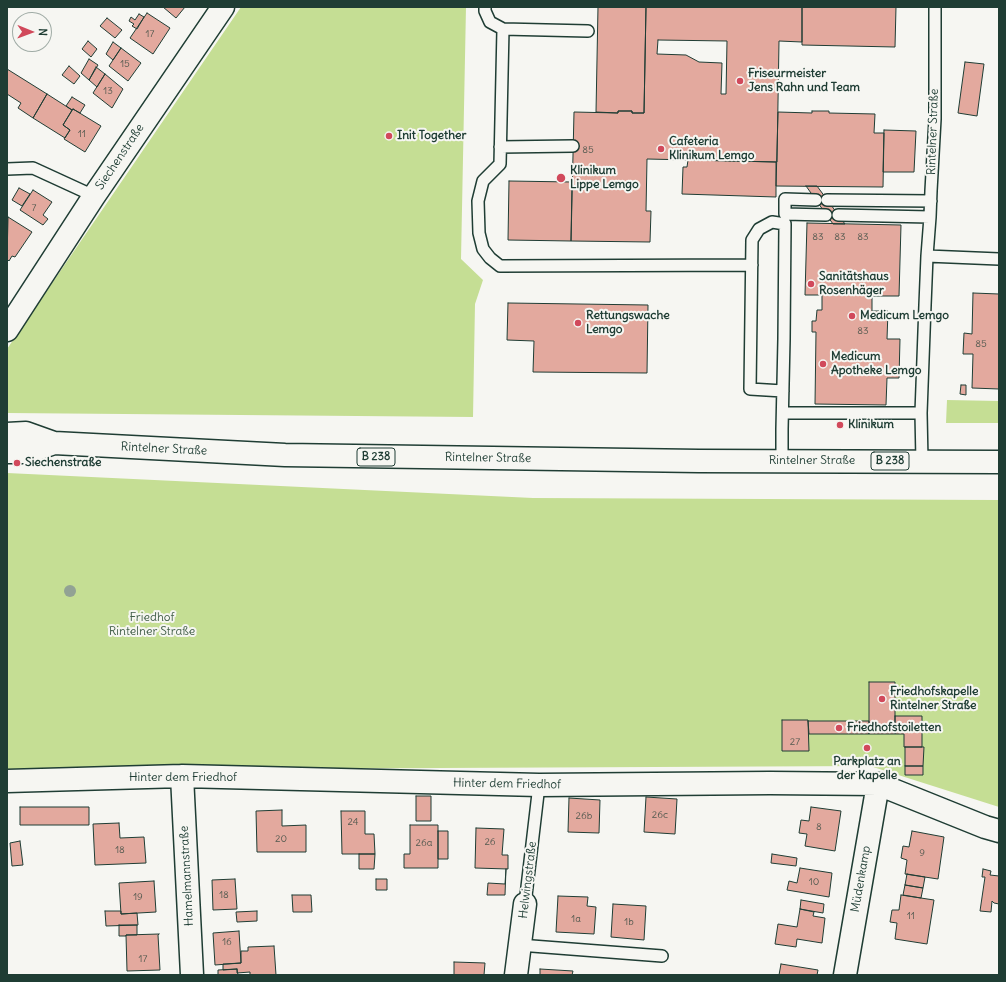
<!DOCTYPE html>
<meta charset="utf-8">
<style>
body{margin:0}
#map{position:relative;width:1006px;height:982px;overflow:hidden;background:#f6f6f2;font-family:Delius,sans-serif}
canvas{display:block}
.frame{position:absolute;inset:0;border:8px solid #1f3d34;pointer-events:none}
.north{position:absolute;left:12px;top:12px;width:40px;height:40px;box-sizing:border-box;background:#f6f6f2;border:1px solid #a0aca6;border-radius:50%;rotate:91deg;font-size:11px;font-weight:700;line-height:16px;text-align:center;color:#1f3d34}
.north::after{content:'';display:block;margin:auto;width:14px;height:18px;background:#d1495b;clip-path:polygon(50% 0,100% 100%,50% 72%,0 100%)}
</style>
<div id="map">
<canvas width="1006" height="982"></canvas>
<div class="frame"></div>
<div class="north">N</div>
</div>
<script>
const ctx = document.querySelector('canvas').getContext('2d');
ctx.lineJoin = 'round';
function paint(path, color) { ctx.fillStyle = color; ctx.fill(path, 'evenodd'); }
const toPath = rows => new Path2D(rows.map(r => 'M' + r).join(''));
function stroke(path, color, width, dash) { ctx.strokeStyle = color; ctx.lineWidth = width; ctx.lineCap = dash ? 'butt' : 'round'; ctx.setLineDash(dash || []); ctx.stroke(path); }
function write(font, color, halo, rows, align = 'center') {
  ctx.font = font + ' Delius,sans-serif'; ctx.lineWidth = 4; ctx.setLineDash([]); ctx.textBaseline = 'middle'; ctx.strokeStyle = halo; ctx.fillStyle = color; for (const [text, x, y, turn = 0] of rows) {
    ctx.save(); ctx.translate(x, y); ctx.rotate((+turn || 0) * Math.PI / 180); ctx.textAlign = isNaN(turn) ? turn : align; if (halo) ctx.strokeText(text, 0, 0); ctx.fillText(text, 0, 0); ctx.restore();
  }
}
const green = toPath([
 [241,7,466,7,461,259,483,280,475,304,473,417,8,413,7,411,7,349],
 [947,400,999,401,999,423,946,423],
 [7,473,533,498,999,500,999,807,870,766,7,770]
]);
const building = toPath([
 [163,7,185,7,176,18,163,7],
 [598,7,646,7,644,113,632,113,632,111,618,111,618,113,596,112,598,7],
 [646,7,802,7,802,42,779,41,777,162,647,159,646,211,651,211,650,242,571,241,574,112,618,113,618,111,632,111,632,113,644,113,646,7],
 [658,40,727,41,726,94,721,94,722,63,699,62,686,55,657,54,658,40],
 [802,7,896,7,895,47,802,45,802,7],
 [147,13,170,28,153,54,130,38,147,13],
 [139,14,144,17,137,29,132,26,134,24,129,21,131,17,135,20,139,14],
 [107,18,122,30,115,38,100,26,107,18],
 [88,41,97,49,91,57,82,49,88,41],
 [113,42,121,48,113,60,106,54,113,42],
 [121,48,141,63,128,81,109,66,121,48],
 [89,59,98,65,89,80,81,73,89,59],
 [965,62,984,64,977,116,958,113,965,62],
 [69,66,80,76,74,84,62,75,69,66],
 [96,67,105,74,97,87,89,80,96,67],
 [7,69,47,94,33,118,18,108,21,103,7,94,7,69],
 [105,74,123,89,112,108,93,93,105,74],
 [47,94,72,110,63,125,70,130,65,138,33,118,47,94],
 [72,97,85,105,80,113,73,109,72,110,66,106,72,97],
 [73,109,101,126,85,152,64,139,70,130,63,125,73,109],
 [812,111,829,111,829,113,875,114,874,133,884,133,883,187,776,186,778,112,812,113,812,111],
 [884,130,916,131,914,172,883,172,884,130],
 [688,160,776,162,776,197,682,194,683,167,687,167,688,160],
 [509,181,572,182,571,241,508,240,509,181],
 [806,186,817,186,845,224,833,224,806,186],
 [19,188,30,194,22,206,12,200,19,188],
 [33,190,52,202,43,215,48,219,43,225,20,210,33,190],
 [8,217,32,232,15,257,12,256,9,261,7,259,8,217],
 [807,223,901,225,899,296,872,296,872,311,888,311,887,339,900,339,899,378,887,378,886,405,815,404,816,332,812,332,812,321,816,321,817,310,822,310,822,295,805,295,807,223],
 [973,293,999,294,999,389,972,388,973,354,963,354,964,333,972,334,973,293],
 [508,303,648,305,647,373,533,372,534,341,507,340,508,303],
 [961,385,966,385,966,395,960,394,961,385],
 [869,682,895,682,895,734,869,734,869,682],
 [895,716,922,716,922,747,904,747,904,734,895,734,895,716],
 [782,720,808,720,809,751,782,751,782,720],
 [808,721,869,721,869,734,809,734,808,721],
 [905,747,924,747,923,766,905,766,905,747],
 [905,766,923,766,923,775,905,775,905,766],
 [416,796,431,796,431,821,416,821,416,796],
 [646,797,677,799,675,834,644,832,646,797],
 [569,798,600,800,599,833,568,832,569,798],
 [20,807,89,807,89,825,20,825,20,807],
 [811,807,841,811,835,851,805,846,807,834,799,833,801,820,809,821,811,807],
 [282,810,282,826,306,825,306,852,257,852,256,811,282,810],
 [341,811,365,811,365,834,374,834,375,854,342,854,341,811],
 [119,823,120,838,144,837,146,863,95,865,93,824,119,823],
 [410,825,438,825,438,868,404,868,404,854,410,854,410,825],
 [476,828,504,829,502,855,508,855,508,869,475,868,476,828],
 [438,831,448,831,448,859,438,859,438,831],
 [912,831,944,837,938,879,905,874,907,860,901,858,903,846,909,847,912,831],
 [20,841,23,865,12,866,10,843,20,841],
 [359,854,375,854,374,869,359,869,359,854],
 [772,854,797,858,796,866,771,863,772,854],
 [800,868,832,873,829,897,787,890,789,881,797,883,800,868],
 [506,869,505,895,487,895,488,883,505,884,506,869],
 [983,869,991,871,990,875,999,876,999,904,994,903,992,901,991,912,980,911,985,877,982,877,983,869],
 [907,874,925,877,923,888,905,885,907,874],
 [235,879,237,909,213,910,212,880,235,879],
 [376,879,387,879,387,890,376,890,376,879],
 [154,881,156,912,121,914,119,883,154,881],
 [905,885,923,888,921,898,903,895,905,885],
 [292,895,311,895,312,912,293,912,292,895],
 [901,895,934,900,927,944,895,939,897,923,890,922,892,910,899,910,901,895],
 [558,896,588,897,587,906,596,907,594,934,556,932,558,896],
 [801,900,824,904,823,913,800,909,801,900],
 [613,904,646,906,644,940,611,937,613,904],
 [800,909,814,912,813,916,825,918,822,943,797,939,796,947,775,944,778,924,797,927,800,909],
 [105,911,121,911,121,914,137,913,138,925,106,926,105,911],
 [257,911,257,921,237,922,236,912,257,911],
 [119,925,137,925,137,935,126,935,126,936,119,936,119,925],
 [239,931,241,963,215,965,213,933,239,931],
 [159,934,158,935,160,970,127,971,126,935,159,934],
 [274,946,276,975,250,975,250,972,237,973,237,969,223,970,223,964,241,963,241,951,248,951,248,947,274,946],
 [454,962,485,963,484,975,454,975,454,962],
 [781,964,818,970,817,975,779,975,781,964],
 [237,969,238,975,218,975,218,970,237,969],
 [540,969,573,971,572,975,540,975,540,969]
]);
const service = toPath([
 [485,7,485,11,490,22,503,29,500,164,483,181,478,201,479,233,483,249,490,258,500,266,752,265],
 [503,29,588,31],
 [500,147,573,146],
 [7,169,33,168,94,196],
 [816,200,785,199,785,214,826,215],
 [827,200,931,201],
 [838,215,930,217],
 [927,256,999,259],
 [783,413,921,413],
 [782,461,782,429,784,339,785,224,772,222,759,229,752,240,750,389,783,391],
 [922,461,921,413,925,305,927,256,930,217,931,191,935,119,935,7],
 [525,904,539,785],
 [519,945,662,956]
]);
const minor = toPath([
 [7,330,94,196,223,7],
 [182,776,192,975],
 [7,781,182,776,539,785,770,783,878,784,985,827,999,831],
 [516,975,525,904],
 [845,975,878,784]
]);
const primary = toPath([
 [7,434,26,433,54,443,285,455,699,461,999,462],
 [7,452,28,452,54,443]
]);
const trees = [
 [70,591]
];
const markers = [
 [740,81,4,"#d1495b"],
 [389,136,4,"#d1495b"],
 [661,149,4,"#d1495b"],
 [561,178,5,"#d1495b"],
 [811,284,4,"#d1495b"],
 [852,316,4,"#d1495b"],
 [578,323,4,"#d1495b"],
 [823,364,4,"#d1495b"],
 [840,425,4,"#d1495b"],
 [17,463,4,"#d1495b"],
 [882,699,4,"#d1495b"],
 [839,728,4,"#d1495b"],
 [867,748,4,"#d1495b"]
];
const numberNames = [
 ["17",150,34],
 ["15",125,64],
 ["13",108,91],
 ["11",82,134],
 ["85",588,150],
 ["7",34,208],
 ["83",818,237],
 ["83",840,237],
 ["83",863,237],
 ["83",863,331],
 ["85",981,344],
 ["27",795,742],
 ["26c",660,815],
 ["26b",584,816],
 ["24",353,822],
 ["8",819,827],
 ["20",281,839],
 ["26",490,842],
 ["26a",424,843],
 ["18",120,850],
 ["9",922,853],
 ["10",814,882],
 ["18",224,895],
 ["19",138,897],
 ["11",911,916],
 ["1a",576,919],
 ["1b",629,922],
 ["16",227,942],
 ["17",143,959]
];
const shields = [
 [376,457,38],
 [890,461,38]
];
const shieldNames = [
 ["B 238",376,457],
 ["B 238",890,461]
];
const poiNames = [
 ["Friseurmeister",748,74],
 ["Jens Rahn und Team",748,88],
 ["Init Together",397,136],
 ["Cafeteria",669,142],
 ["Klinikum Lemgo",669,156],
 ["Klinikum",570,171],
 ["Lippe Lemgo",570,185],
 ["Sanitätshaus",819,277],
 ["Rosenhäger",819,291],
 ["Rettungswache",586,316],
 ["Lemgo",586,330],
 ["Medicum Lemgo",860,316],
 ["Medicum",831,357],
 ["Apotheke Lemgo",831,371],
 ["Klinikum",848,425],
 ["Siechenstraße",25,463],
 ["Friedhofskapelle",890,692],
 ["Rintelner Straße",890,706],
 ["Friedhofstoiletten",847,728],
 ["Parkplatz an",867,762,"center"],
 ["der Kapelle",867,776,"center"]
];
const streetNames = [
 ["Rintelner Straße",933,132,-88],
 ["Siechenstraße",120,157,-56],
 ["Rintelner Straße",164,449,3],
 ["Rintelner Straße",488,458,1],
 ["Rintelner Straße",812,461],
 ["Hinter dem Friedhof",183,778],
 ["Hinter dem Friedhof",507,784,1],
 ["Hamelmannstraße",187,876,-93],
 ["Müdenkamp",861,879,-80],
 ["Helwingstraße",528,880,-83]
];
const parkNames = [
 ["Friedhof",152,618],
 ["Rintelner Straße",152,632]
];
paint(green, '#c5de94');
paint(building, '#e3a99e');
stroke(building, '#1f3d34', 1);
stroke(service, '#1f3d34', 14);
stroke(minor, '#1f3d34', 25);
stroke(primary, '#1f3d34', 25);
stroke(service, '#f6f6f2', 11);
stroke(minor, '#f6f6f2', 22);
stroke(primary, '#f6f6f2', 22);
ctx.fillStyle = '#92a294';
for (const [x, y] of trees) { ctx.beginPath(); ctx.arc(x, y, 6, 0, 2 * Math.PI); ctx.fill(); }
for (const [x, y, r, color] of markers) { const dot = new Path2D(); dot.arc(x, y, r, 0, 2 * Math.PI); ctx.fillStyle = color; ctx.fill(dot); stroke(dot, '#f6f6f2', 1.5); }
write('10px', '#50584e', null, numberNames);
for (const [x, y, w] of shields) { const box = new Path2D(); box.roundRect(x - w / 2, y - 9, w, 18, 3); ctx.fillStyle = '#f6f6f2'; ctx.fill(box); stroke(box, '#1f3d34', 1); }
write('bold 11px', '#1f3d34', null, shieldNames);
write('bold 12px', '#1f3d34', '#f6f6f2', poiNames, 'left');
write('12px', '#1f3d34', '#f6f6f2', streetNames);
write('12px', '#405d47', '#f6f6f2', parkNames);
</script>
